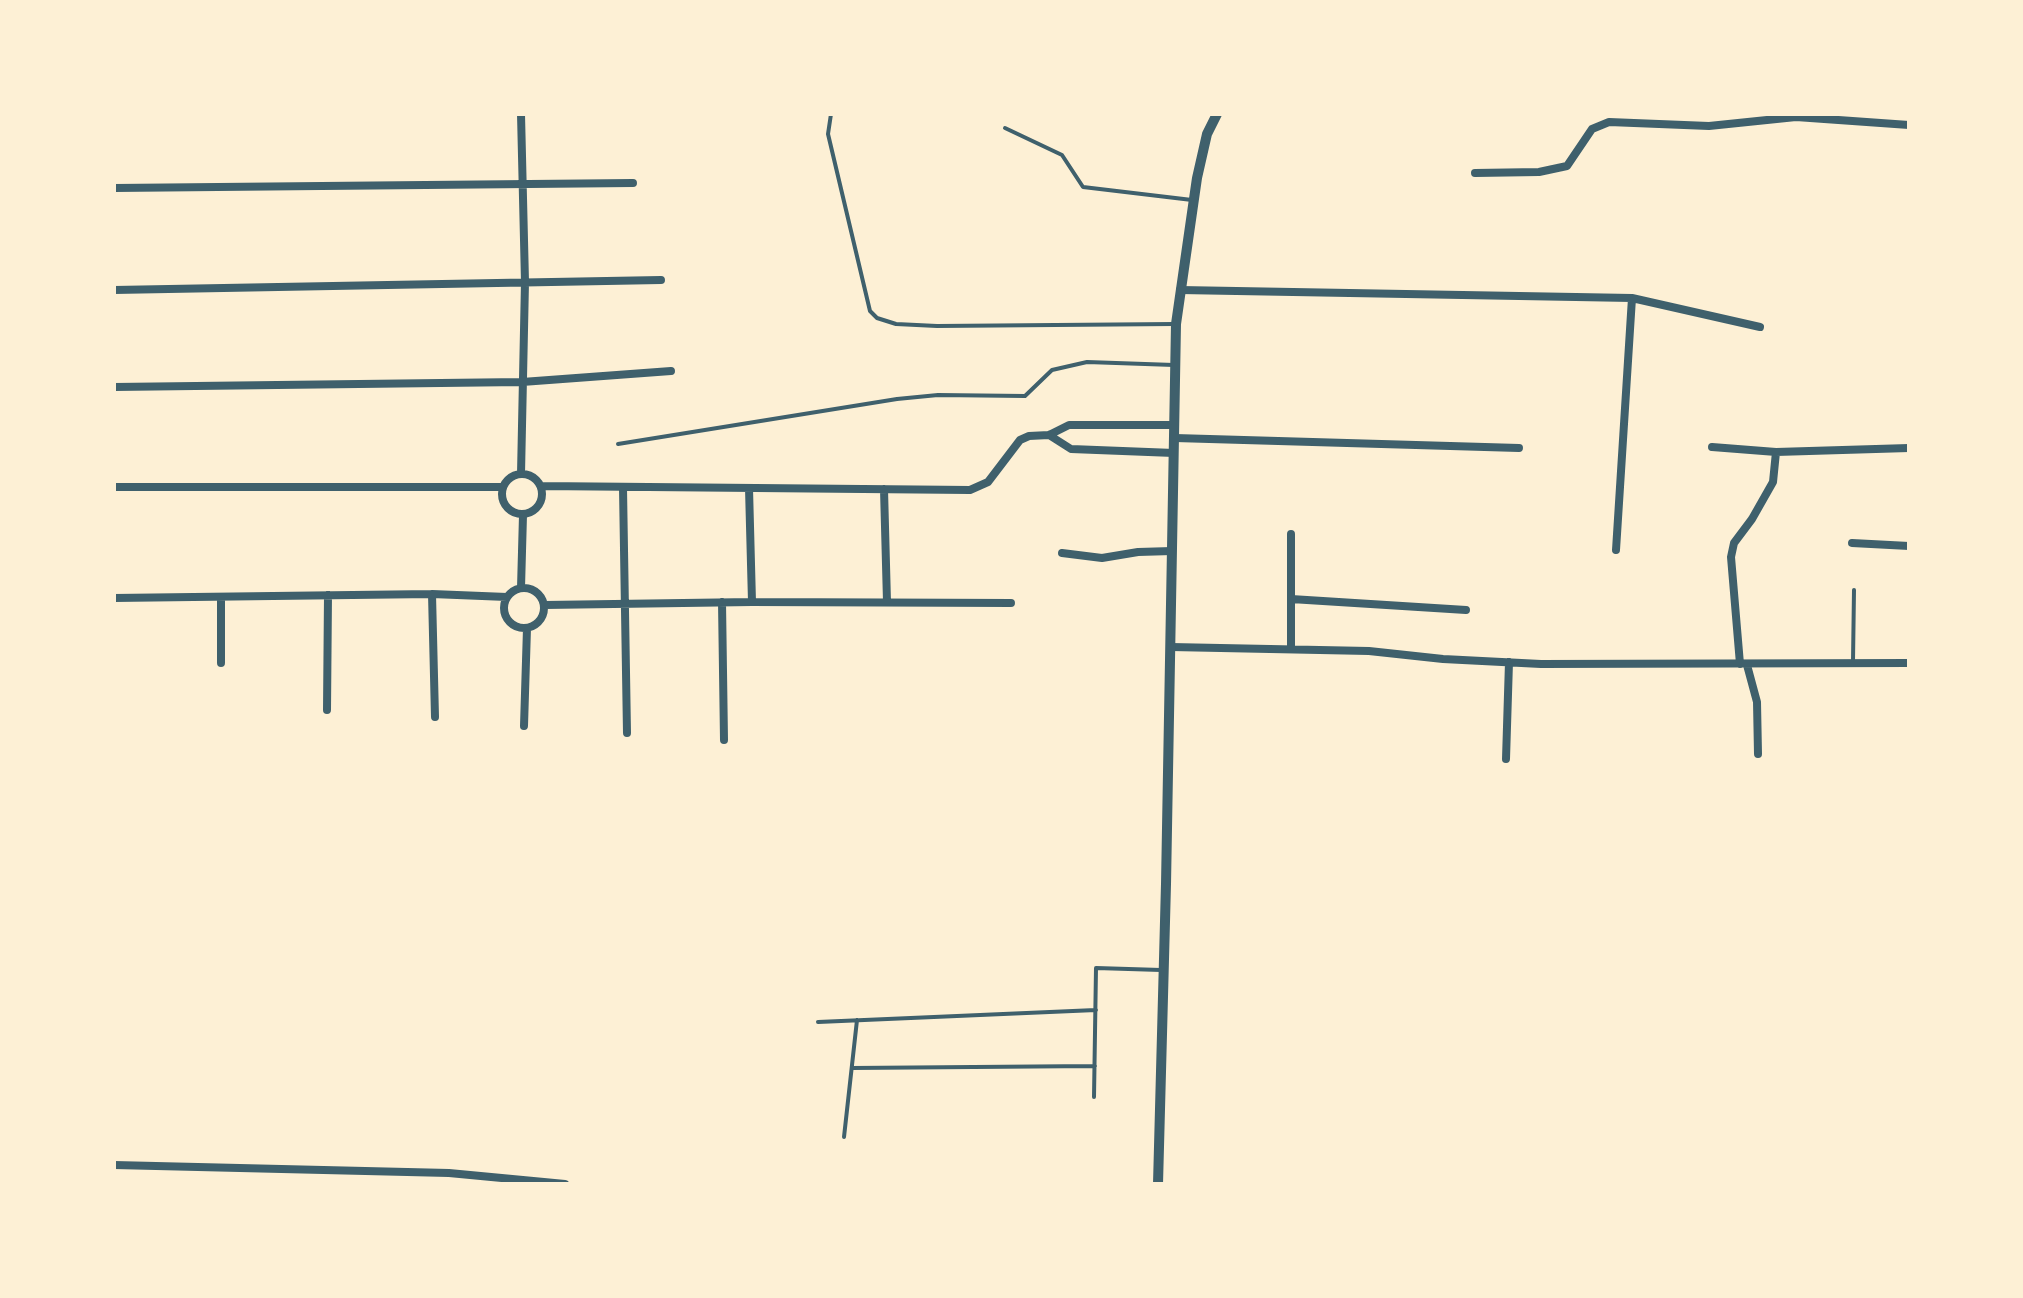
<!DOCTYPE html>
<style>
body{margin:0}
#map{position:relative;width:2023px;height:1298px;overflow:hidden;background:#fdf0d5;font-family:Commissioner,sans-serif}
canvas{display:block}
.frame{position:absolute;inset:0;border:116px solid #fdf0d5;pointer-events:none}
</style>
<div id="map">
<canvas width="2023" height="1298"></canvas>
<div class="frame"></div>
</div>
<script>
const ctx = document.querySelector('canvas').getContext('2d');
ctx.lineJoin = 'round';
const toPath = rows => new Path2D(rows.map(r => 'M' + r).join(''));
function stroke(path, color, width, dash) { ctx.strokeStyle = color; ctx.lineWidth = width; ctx.lineCap = dash ? 'butt' : 'round'; ctx.setLineDash(dash || []); ctx.stroke(path); }
const service = toPath([
 [831,114,828,134,870,311,877,318,896,324,937,326,1174,324],
 [1005,128,1062,155,1083,187,1192,200],
 [618,444,897,399,938,395,1025,396,1052,370,1087,362,1174,365],
 [1853,661,1854,590],
 [818,1022,1096,1010],
 [852,1068,1095,1066],
 [1094,1097,1096,968,1161,970],
 [844,1137,857,1020]
]);
const minor = toPath([
 [521,114,525,282,521,474],
 [1475,173,1539,172,1567,166,1592,129,1609,122,1709,126,1796,117,1909,125],
 [114,188,633,183],
 [114,290,661,280],
 [1180,290,1632,298,1760,327],
 [114,387,522,382,671,371],
 [1049,435,1071,449,1174,453],
 [1175,438,1519,448],
 [1712,447,1776,452],
 '502 494a20 20 0 1 1 40 0a20 20 0 1 1-40 0Z',
 [541,486,970,490,988,482,1020,440,1029,436,1049,435,1069,425,1175,425],
 [114,487,503,487],
 [623,488,627,733],
 [749,488,752,602],
 [884,489,887,602],
 [1852,543,1909,546],
 [1616,550,1632,298],
 [1062,553,1102,558,1138,552,1172,551],
 '504 608a20 20 0 1 1 40 0a20 20 0 1 1-40 0Z',
 [521,588,523,515],
 [432,594,435,717],
 [114,598,432,594,507,597],
 [1291,599,1466,610],
 [722,602,724,740],
 [545,605,752,602,1011,603],
 [1171,647,1369,651,1443,659,1541,664,1909,663],
 [1291,649,1291,534],
 [221,663,221,597],
 [1740,664,1731,557,1734,543,1752,519,1773,482,1776,452,1909,448],
 [1747,665,1757,702,1758,754],
 [327,710,328,595],
 [524,726,527,628],
 [1506,759,1509,662],
 [114,1165,449,1173,565,1184]
]);
const tertiary = toPath([
 [1158,1184,1166,884,1176,324,1197,178,1207,134,1217,114]
]);
stroke(service, '#3f606c', 4);
stroke(minor, '#3f606c', 8);
stroke(tertiary, '#3f606c', 10);
</script>
